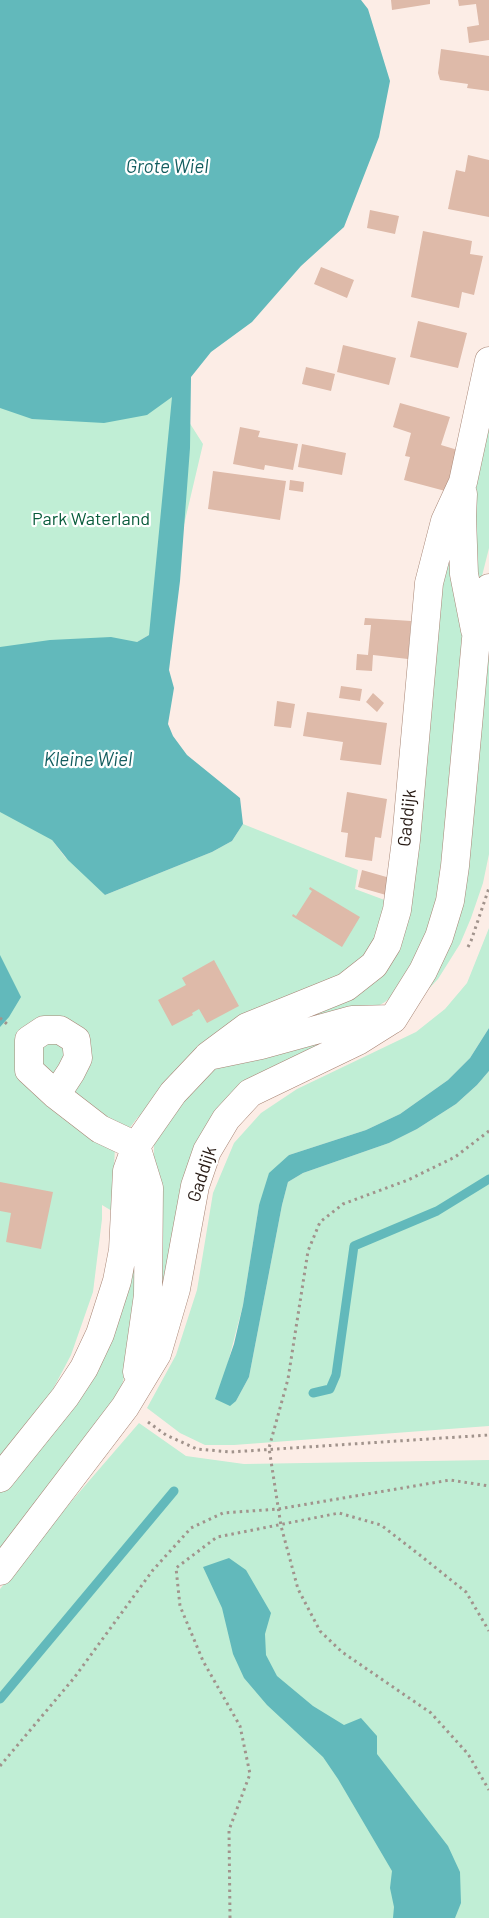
<!DOCTYPE html>
<style>
body{margin:0}
canvas{display:block;background:#fcede6}
</style>
<canvas width="489" height="1918"></canvas>
<script>
const ctx = document.querySelector('canvas').getContext('2d');
ctx.lineJoin = 'round';
function paint(path, color) { ctx.fillStyle = color; ctx.fill(path, 'evenodd'); }
const toPath = rows => new Path2D(rows.map(r => 'M' + r).join(''));
function stroke(path, color, width, dash) { ctx.strokeStyle = color; ctx.lineWidth = width; ctx.lineCap = dash ? 'butt' : 'round'; ctx.setLineDash(dash || []); ctx.stroke(path); }
function write(font, color, halo, rows, align = 'center') {
  ctx.font = font + ' Barlow,sans-serif'; ctx.lineWidth = 4.5; ctx.setLineDash([]); ctx.textBaseline = 'middle'; ctx.strokeStyle = halo; ctx.fillStyle = color; for (const [text, x, y, turn = 0] of rows) {
    ctx.save(); ctx.translate(x, y); ctx.rotate((+turn || 0) * Math.PI / 180); ctx.textAlign = isNaN(turn) ? turn : align; if (halo) ctx.strokeText(text, 0, 0); ctx.fillText(text, 0, 0); ctx.restore();
  }
}
const green = toPath([
 [170,392,203,444,158,635,149,635,137,642,52,840,65,857,94,879,105,895,212,852,232,841,243,824,358,870,355,889,390,902,366,962,138,1117,115,1147,112,1211,102,1205,102,1219,93,1292,71,1355,43,1408,0,1465,0,407],
 [489,405,489,548,475,604,470,494],
 [449,534,469,644,449,865,432,936,396,992,385,1002,371,1010,247,1037,372,979],
 [489,618,489,854,483,883,471,918,460,944,438,979,422,996,432,968],
 [489,928,489,1028,470,1058,448,1080,400,1114,366,1130,289,1155,259,1205,243,1305,226,1370,236,1401,249,1377,282,1205,288,1182,303,1173,389,1143,417,1129,456,1104,477,1085,489,1071,489,1426,234,1445,205,1445,180,1433,147,1408,176,1355,197,1290,213,1193,234,1143,261,1113,297,1089,416,1032,445,1009,467,983],
 [357,1024,219,1109,168,1287,152,1290,154,1144,167,1110,212,1066],
 [141,1184,131,1350,121,1389,116,1401,0,1556,0,1490,71,1402],
 [139,1423,186,1456,244,1464,489,1460,489,1918,0,1918,0,1589,70,1503]
]);
const water = toPath([
 [0,0,361,0,368,9,390,81,379,137,344,227,301,266,252,322,211,352,191,377,190,448,180,581,169,670,174,688,168,724,173,736,187,755,240,798,243,824,232,841,212,852,105,895,68,860,52,840,0,812,0,647,50,640,111,637,137,642,149,635,172,397,147,415,104,423,32,419,0,408],
 [0,955,21,997,9,1017,0,1027],
 [489,1028,489,1071,477,1085,456,1104,417,1129,389,1143,303,1173,288,1182,282,1205,249,1377,236,1401,230,1406,215,1399,234,1344,243,1305,259,1205,269,1173,289,1155,366,1130,400,1114,448,1080,470,1058],
 [229,1558,246,1570,271,1613,265,1634,266,1655,277,1676,313,1706,344,1725,361,1718,377,1736,377,1754,448,1846,460,1872,461,1903,455,1918,393,1918,394,1907,390,1888,392,1871,338,1779,323,1757,267,1705,244,1678,233,1654,222,1608,203,1567]
]);
const stream = toPath([
 [313,1393,330,1389,336,1375,354,1246,437,1211,489,1179],
 [0,1699,174,1491]
]);
const building = toPath([
 [391,0,430,0,430,4,392,10],
 [458,0,489,0,489,40,469,43,467,27,479,25,476,4,459,6],
 [441,49,489,56,489,91,467,88,468,84,440,80,438,73],
 [468,155,489,160,489,217,448,209,456,170,465,172],
 [370,210,399,216,395,234,367,228],
 [423,231,472,241,470,254,483,256,474,295,462,292,459,308,411,297],
 [321,267,354,280,347,298,314,284],
 [418,321,467,333,458,368,410,357],
 [343,345,396,358,389,385,337,372],
 [306,367,335,374,331,391,302,384],
 [400,403,450,417,441,445,461,451,449,492,404,480,410,457,405,456,411,433,393,427],
 [240,427,260,431,258,437,298,444,293,470,265,465,264,470,233,464],
 [302,444,346,453,342,475,298,467],
 [213,471,286,481,280,520,208,509],
 [290,480,304,482,303,492,289,490],
 [365,618,411,621,408,659,373,655,372,671,356,670,357,654,368,655,371,625,364,625],
 [341,686,362,689,360,701,339,698],
 [373,693,384,703,377,712,366,702],
 [277,701,295,704,291,728,274,726],
 [307,712,387,723,381,765,340,760,343,742,303,736],
 [347,792,387,799,381,838,375,837,372,861,345,857,348,833,341,832],
 [362,870,390,878,386,895,358,887],
 [310,887,360,917,342,947,292,916,293,914,296,916,312,891,309,889],
 [214,960,239,1006,207,1023,199,1009,192,1013,193,1015,172,1026,158,1000,186,985,182,978],
 [0,1182,53,1192,41,1249,6,1242,11,1213,0,1211]
]);
const path = toPath([
 [468,947,471,941,489,888],
 [0,1018,7,1024],
 [489,1131,455,1157,408,1180,343,1204,320,1222,308,1251,288,1379,269,1448,281,1526,298,1589,320,1631,342,1652,431,1713,468,1754,489,1790],
 [148,1422,166,1435,197,1449,231,1452,489,1435],
 [0,1766,74,1678,153,1570,191,1528,223,1513,278,1509,450,1480,489,1486],
 [230,1918,229,1830,250,1774,240,1726,203,1661,180,1606,176,1568,217,1537,339,1513,381,1525,421,1556,466,1592,489,1631]
]);
const minor = toPath([
 [463,494,462,517,464,574,475,630],
 [208,1056,247,1027,346,987,374,965,387,944,397,910,406,840,429,583,445,521,463,482,489,361],
 [56,1095,71,1072,78,1058,76,1040,60,1030,44,1030,29,1040,29,1070,56,1095,100,1129,136,1146],
 [136,1146,149,1188,148,1295,137,1372],
 [0,1478,65,1397,84,1368,100,1334,117,1281,123,1250,127,1171,136,1146,173,1093,208,1056,261,1045,352,1020,393,1019],
 [0,1571,125,1407,157,1354,176,1289,195,1186,207,1151,226,1119,250,1093,358,1041,393,1019,423,971,439,937,450,901,455,866,476,639,489,588]
]);
const parkNames = [
 ["Park Waterland",91,519]
];
const streetNames = [
 ["Gaddijk",407,818,-84],
 ["Gaddijk",202,1174,-72]
];
const waterNames = [
 ["Grote Wiel",167,167],
 ["Kleine Wiel",88,760]
];
paint(green, '#c0eed5');
paint(water, '#62b9bb');
stroke(stream, '#62b9bb', 9);
paint(building, '#debaa9');
stroke(minor, '#a78575', 29);
stroke(path, '#a1938c', 3, [2.5, 4]);
stroke(minor, '#fff', 28);
write('18px', '#095c3c', '#fff', parkNames);
write('18px', '#251812', '#fff', streetNames);
write('italic 19px', '#135d5f', '#fff', waterNames);
</script>
